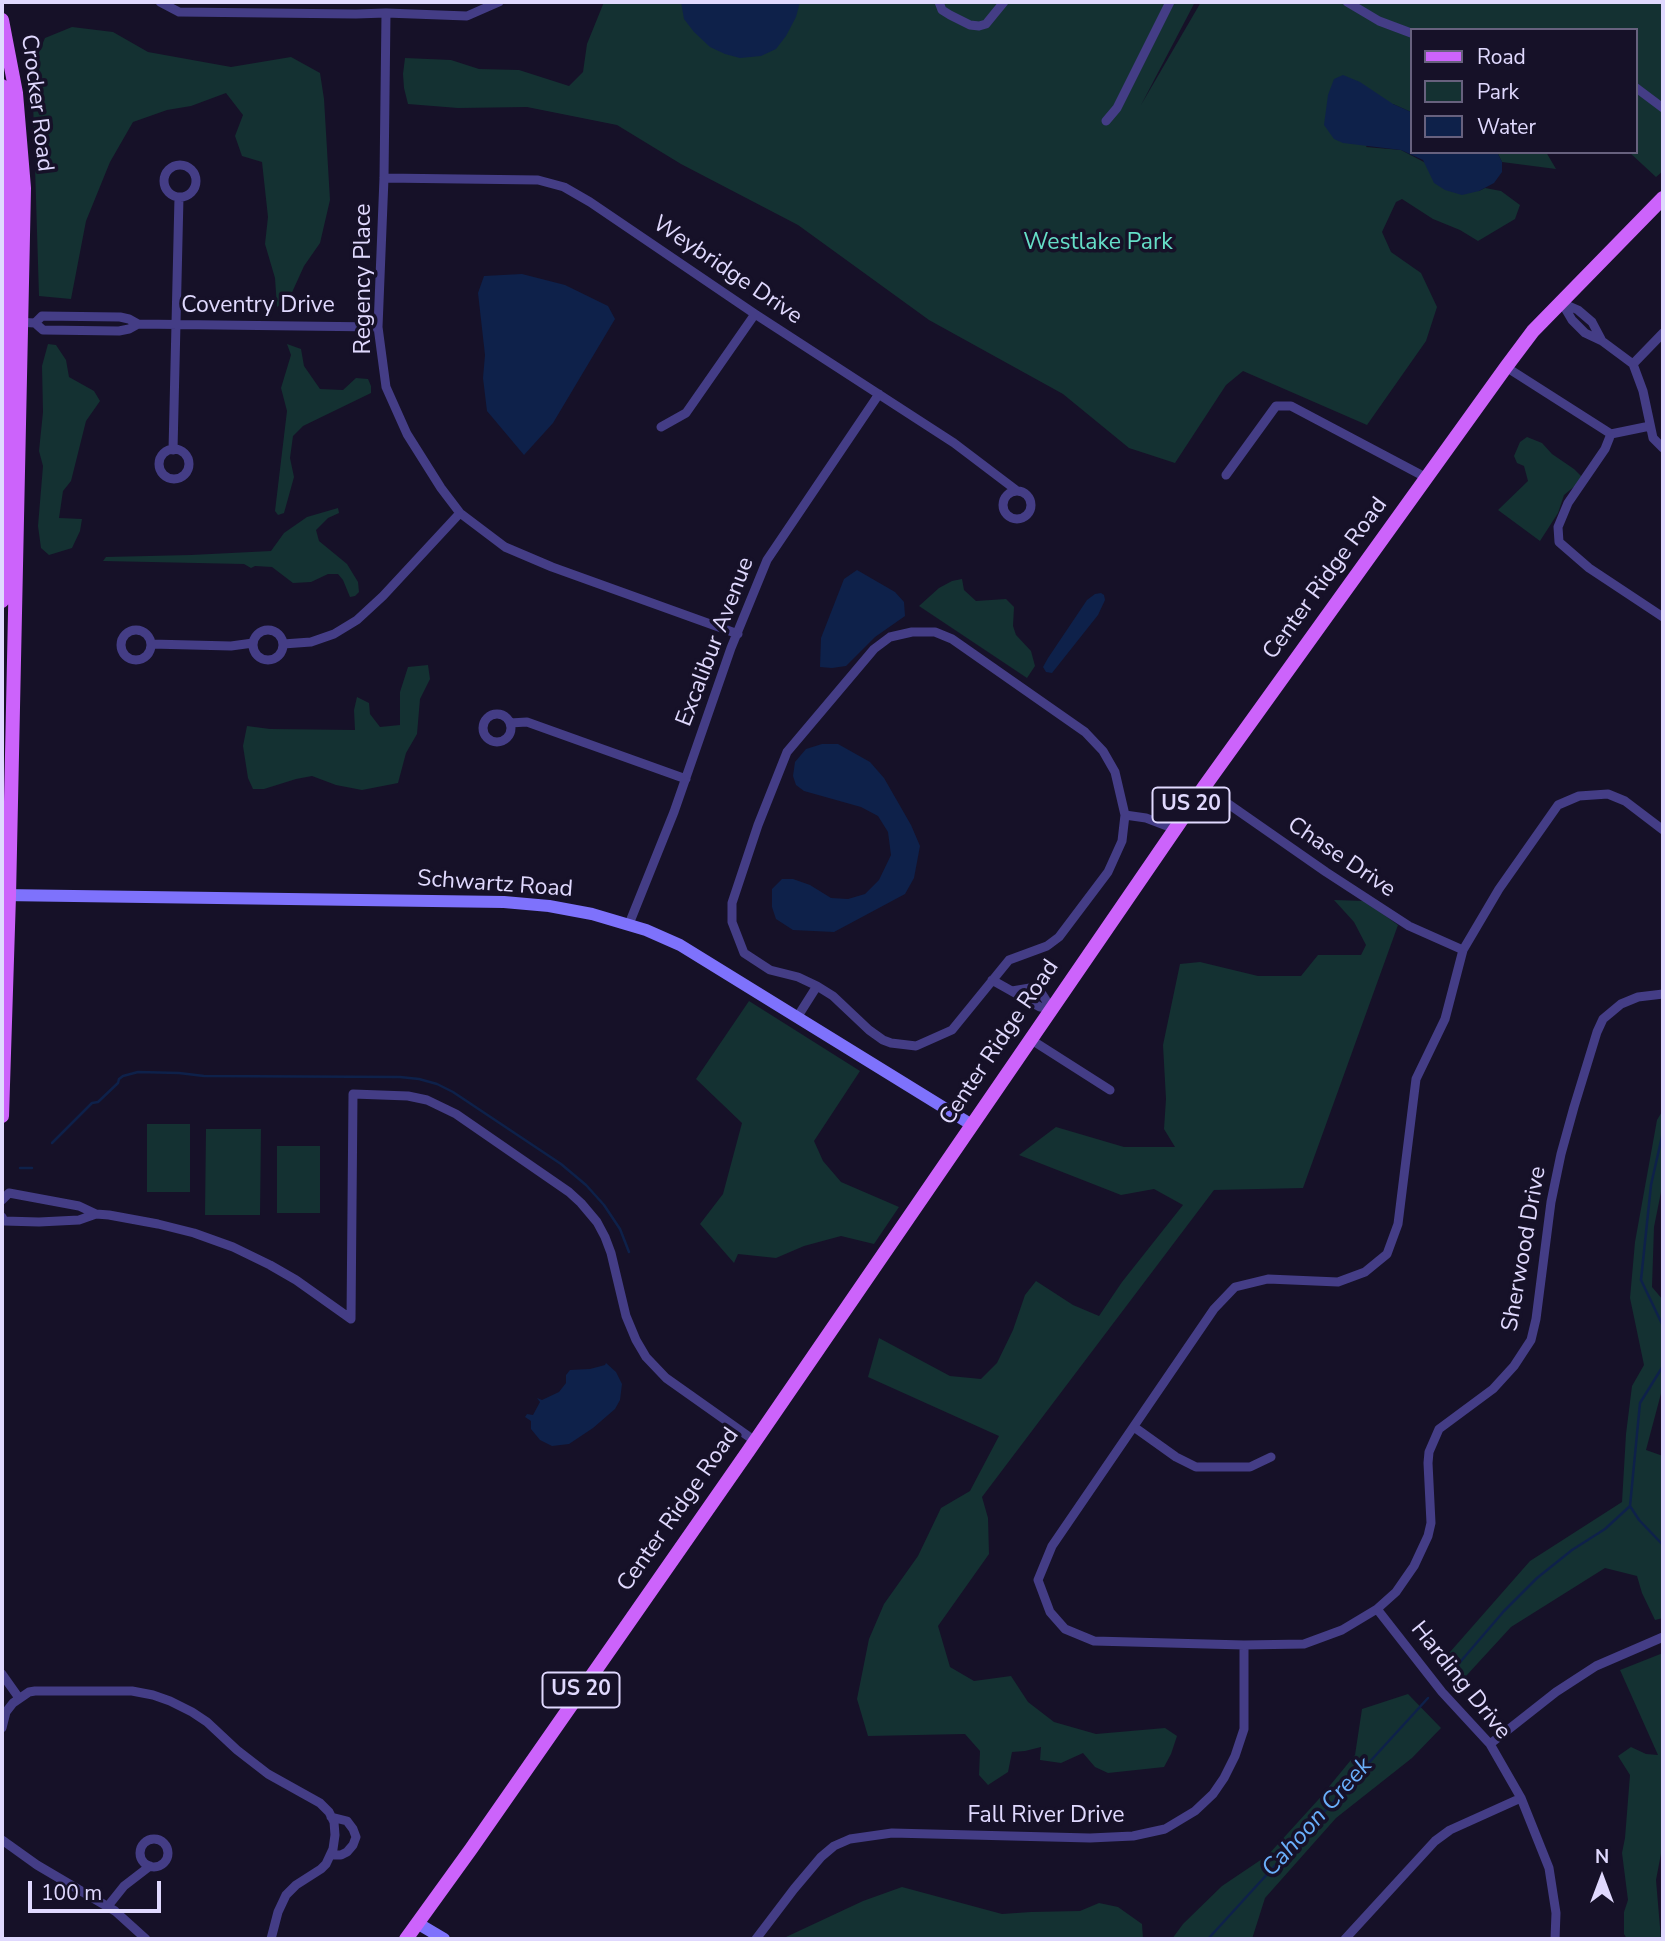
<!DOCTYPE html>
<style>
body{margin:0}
#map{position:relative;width:1665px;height:1941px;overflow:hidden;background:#161128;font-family:"Nunito Sans",sans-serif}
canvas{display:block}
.frame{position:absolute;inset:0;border:4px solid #e0d9fe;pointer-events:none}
.legend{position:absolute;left:1410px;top:28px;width:228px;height:126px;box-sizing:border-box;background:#161128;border:2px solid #67617e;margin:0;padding:9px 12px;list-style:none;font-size:21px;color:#e0d9fe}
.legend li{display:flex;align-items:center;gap:14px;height:35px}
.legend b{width:35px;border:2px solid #67617e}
.north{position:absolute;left:1567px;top:1843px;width:70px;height:70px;-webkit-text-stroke:5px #161128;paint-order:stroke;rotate:0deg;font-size:19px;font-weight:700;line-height:28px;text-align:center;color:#e0d9fe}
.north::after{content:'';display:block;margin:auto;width:24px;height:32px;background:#e0d9fe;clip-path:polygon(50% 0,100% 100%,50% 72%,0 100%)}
.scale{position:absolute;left:28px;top:1881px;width:133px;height:32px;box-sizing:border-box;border:4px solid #e0d9fe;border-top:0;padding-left:9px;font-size:21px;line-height:24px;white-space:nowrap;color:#e0d9fe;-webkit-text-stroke:5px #161128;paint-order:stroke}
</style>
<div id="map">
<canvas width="1665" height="1941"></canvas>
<div class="frame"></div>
<ul class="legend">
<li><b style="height:9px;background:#cc63fb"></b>Road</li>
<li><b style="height:19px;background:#143132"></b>Park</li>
<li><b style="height:19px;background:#0e214a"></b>Water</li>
</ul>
<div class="north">N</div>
<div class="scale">100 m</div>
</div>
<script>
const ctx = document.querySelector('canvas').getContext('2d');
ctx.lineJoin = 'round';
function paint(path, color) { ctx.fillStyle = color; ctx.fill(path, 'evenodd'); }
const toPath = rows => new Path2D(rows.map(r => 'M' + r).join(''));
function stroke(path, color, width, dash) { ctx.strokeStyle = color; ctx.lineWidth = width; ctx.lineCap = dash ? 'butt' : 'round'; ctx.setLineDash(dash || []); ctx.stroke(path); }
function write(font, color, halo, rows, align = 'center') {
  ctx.font = font + ' "Nunito Sans",sans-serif'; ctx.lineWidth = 7; ctx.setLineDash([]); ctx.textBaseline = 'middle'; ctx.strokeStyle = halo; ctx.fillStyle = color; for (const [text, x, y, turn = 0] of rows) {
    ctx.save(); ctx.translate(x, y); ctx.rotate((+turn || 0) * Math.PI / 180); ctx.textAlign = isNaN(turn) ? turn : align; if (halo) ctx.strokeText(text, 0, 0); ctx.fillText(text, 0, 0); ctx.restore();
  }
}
const green = toPath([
 [604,2,1195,2,1141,105,1201,2,1663,2,1663,171,1656,177,1629,152,1635,152,1635,30,1411,30,1411,112,1393,104,1366,147,1401,150,1479,191,1485,188,1501,191,1520,205,1515,219,1478,241,1460,230,1433,219,1402,199,1396,202,1382,232,1391,252,1421,273,1437,307,1426,341,1367,425,1243,371,1226,385,1175,463,1129,448,1063,394,929,320,798,225,681,164,617,125,527,107,458,108,408,104,404,88,403,74,405,58,451,60,479,69,519,70,569,86,583,72,587,44],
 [72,27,113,32,148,52,231,67,291,57,320,73,324,99,330,200,320,243,304,266,289,299,277,307,275,278,265,244,268,217,262,162,242,156,235,136,243,115,226,93,191,106,167,110,133,122,110,162,86,221,71,299,39,296,32,69,45,38],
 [1497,152,1546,152,1556,169,1502,162],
 [48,344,56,345,66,360,69,377,94,391,100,401,86,421,71,481,63,491,59,518,82,519,80,531,72,548,49,555,41,548,38,526,43,466,39,451,43,412,42,366],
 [287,344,301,349,304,366,320,389,343,390,356,378,368,379,371,386,371,393,303,426,293,436,290,458,294,477,284,513,278,515,275,511,287,411,281,388,291,355],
 [1527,437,1542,443,1552,454,1574,469,1582,477,1576,485,1564,495,1558,513,1540,541,1498,510,1528,481,1524,466,1517,463,1514,456,1520,442],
 [338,508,339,513,328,518,316,530,319,541,347,564,358,582,359,592,355,596,350,597,343,580,338,574,328,574,311,582,293,583,272,567,255,566,251,568,244,564,103,561,106,557,191,555,271,551,284,533,307,517],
 [962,579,964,590,976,601,1006,599,1014,607,1013,626,1016,635,1031,651,1035,666,1027,678,919,606,939,588,952,581],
 [428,665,430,679,420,699,417,734,406,753,398,783,362,790,336,785,312,776,296,779,264,789,253,789,248,778,243,746,247,726,270,729,355,730,354,710,357,697,369,703,370,714,380,727,400,725,400,692,408,667],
 [1334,900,1365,901,1398,925,1303,1188,1214,1190,982,1497,988,1518,989,1554,938,1626,950,1667,974,1681,1011,1676,1028,1702,1054,1722,1096,1734,1165,1728,1177,1736,1171,1754,1164,1767,1108,1773,1095,1767,1083,1753,1061,1763,1040,1760,1041,1747,1025,1751,1012,1752,1008,1772,988,1785,979,1775,980,1751,965,1734,868,1736,857,1699,869,1639,884,1604,918,1556,941,1508,970,1491,999,1436,868,1377,879,1338,950,1376,981,1379,997,1363,1013,1330,1025,1295,1036,1281,1073,1305,1099,1316,1122,1282,1183,1205,1154,1189,1121,1195,1019,1155,1056,1127,1124,1147,1175,1147,1164,1129,1166,1099,1163,1045,1180,964,1200,962,1258,976,1301,976,1318,955,1361,955,1366,945,1354,922],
 [749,1001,860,1071,814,1141,823,1161,841,1182,899,1207,874,1244,841,1236,804,1246,776,1258,738,1254,734,1263,700,1224,723,1194,742,1123,696,1079],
 [1663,1110,1663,1182,1654,1227,1652,1287,1663,1300,1663,1386,1646,1450,1663,1456,1663,1618,1655,1620,1642,1593,1637,1576,1605,1568,1511,1627,1466,1676,1458,1681,1442,1665,1443,1660,1530,1561,1622,1502,1626,1434,1632,1386,1644,1365,1630,1298,1635,1242,1657,1120],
 [147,1124,190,1124,190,1192,147,1192],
 [206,1129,261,1129,260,1215,205,1215],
 [277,1146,320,1146,320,1213,277,1213],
 [1663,1653,1663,1843,1656,1880,1661,1939,1627,1939,1624,1934,1624,1912,1628,1900,1622,1853,1625,1838,1630,1775,1618,1756,1631,1747,1646,1754,1658,1755,1620,1670],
 [1408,1694,1441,1728,1412,1758,1336,1818,1265,1898,1252,1939,1172,1939,1183,1924,1222,1886,1268,1855,1318,1800,1355,1755,1362,1709],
 [902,1887,1002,1914,1031,1912,1080,1911,1099,1903,1118,1907,1142,1924,1143,1939,786,1939,786,1937,863,1901]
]);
const water = toPath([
 [681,2,800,2,796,17,786,36,776,49,761,56,740,58,725,54,710,47,694,32,684,19],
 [1343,75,1360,82,1393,104,1411,112,1411,152,1497,152,1502,162,1502,172,1494,183,1479,191,1462,195,1445,190,1434,183,1423,160,1401,150,1343,143,1334,139,1324,125,1328,95,1334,79],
 [522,274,565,285,608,306,615,319,553,423,524,455,487,411,483,378,485,355,478,293,484,276],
 [857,570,895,592,904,602,905,616,875,637,846,666,832,668,820,667,821,638,844,579],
 [1101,593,1104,595,1105,600,1098,615,1052,673,1046,672,1043,667,1048,658,1087,600,1095,594],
 [822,744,838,744,870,762,884,778,911,825,920,846,914,878,905,894,834,932,793,930,776,919,772,907,772,889,782,879,793,879,810,885,831,898,848,899,865,894,879,880,891,855,888,832,878,816,861,807,804,791,796,785,793,776,795,762,806,749],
 [606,1363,616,1372,622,1384,620,1400,615,1409,593,1428,569,1444,552,1446,540,1440,531,1429,531,1421,525,1417,527,1414,533,1415,540,1402,537,1398,542,1400,559,1392,566,1383,566,1375,570,1370,590,1369,605,1365]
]);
const stream = toPath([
 [1663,1132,1651,1185,1641,1280,1663,1326],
 [52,1143,92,1103,98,1102,118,1083,119,1079,123,1076,138,1072,179,1073,204,1076,400,1077,419,1079,437,1084,453,1092,561,1164,586,1185,604,1205,620,1229,629,1252],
 [20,1168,32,1168],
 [1630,1506,1639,1520,1663,1545],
 [1449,1675,1504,1611,1537,1578,1572,1550,1605,1529,1630,1506,1640,1403,1663,1366],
 [1663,1685,1662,1697,1663,1708],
 [1208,1939,1428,1698]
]);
const street = toPath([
 [160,2,179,12,356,14,386,13,467,16,499,2],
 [939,2,942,10,950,15,970,25,979,26,986,24,1004,2],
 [1347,2,1379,21,1411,33],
 [386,13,384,178,378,327,386,387,407,434,441,488,460,513,505,547,552,567,738,634],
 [1635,87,1663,108],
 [1106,121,1117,108,1170,2],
 '164 181a16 16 0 1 1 32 0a16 16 0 1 1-32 0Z',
 [384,178,538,180,564,187,590,202,755,314,954,443,1016,490],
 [1562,303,1572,320,1585,333,1602,341,1633,364,1643,391,1653,438,1663,448],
 [1562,303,1578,310,1592,322,1601,339],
 [16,322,35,323,43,330,119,331,129,329,138,324,378,327],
 [35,323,42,316,120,317,129,319,138,324],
 [1633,364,1663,333],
 [1506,367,1611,434,1605,449,1568,503,1558,527,1559,542,1589,568,1663,617],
 [661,427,686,413,755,314],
 [1611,434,1650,426],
 '159 464a15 15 0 1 1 30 0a15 15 0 1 1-30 0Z',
 [173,450,179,197],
 [1226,475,1276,406,1291,406,1427,478],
 '1003 505a14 14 0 1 1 28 0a14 14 0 1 1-28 0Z',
 '121 645a15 15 0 1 1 30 0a15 15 0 1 1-30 0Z',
 '253 645a15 15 0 1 1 30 0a15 15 0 1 1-30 0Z',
 [912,632,935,632,952,639,1085,732,1103,751,1115,772,1125,815,1122,841,1108,872,1059,937,1047,946,1009,960,952,1030,916,1046,891,1043,883,1040,869,1030,833,996,817,986,798,977,770,970,744,953,732,922,732,903,758,825,787,752,874,649,890,637,912,632],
 [151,644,231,646,253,643],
 [283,644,311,642,334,634,357,620,383,596,460,513],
 '483 728a14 14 0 1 1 28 0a14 14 0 1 1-28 0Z',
 [510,723,527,722,686,779],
 [1204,787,1326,872,1409,926,1463,950],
 [1125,815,1146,818,1175,829],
 [1663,830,1625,801,1608,794,1579,796,1558,805,1499,889,1463,950,1445,1019,1416,1079,1398,1224,1387,1254,1365,1272,1338,1282,1268,1279,1235,1287,1214,1309,1052,1546,1038,1580,1050,1612,1065,1629,1094,1641,1244,1645,1304,1644,1342,1630,1377,1609,1396,1592,1414,1566,1428,1536,1431,1523,1428,1463,1429,1452,1439,1429,1493,1389,1514,1366,1531,1340,1536,1319,1551,1202,1561,1154,1574,1107,1597,1032,1603,1019,1621,1004,1638,997,1663,994],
 [629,924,674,812,731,648,767,560,879,394],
 [992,980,1040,1007,1051,1008],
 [1012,991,1030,988,1042,994,1051,1008],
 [798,1016,817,986],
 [1030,1039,1110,1090],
 [2,1200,9,1193,79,1206,96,1214],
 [2,1217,4,1221,39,1222,79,1220,96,1214,109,1215,158,1224,194,1233,233,1247,270,1265,296,1280,351,1319],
 [351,1319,353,1094,408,1096,427,1100,456,1114,569,1192,581,1203,597,1222,605,1237,611,1253,626,1316,636,1340,646,1357,666,1378,755,1441],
 [1134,1427,1176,1457,1196,1467,1250,1467,1271,1457],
 [1377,1609,1442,1692,1490,1744,1521,1798,1549,1868,1556,1913,1555,1939],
 [2,1674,19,1698],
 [2,1728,6,1712,13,1703,29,1692,35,1691,132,1691,153,1695,170,1701,192,1712,207,1722,237,1750,268,1774,320,1803,329,1812,334,1822,335,1835,333,1849,326,1864,321,1869,296,1885,286,1895,278,1912,271,1939],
 [1490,1744,1556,1692,1596,1666,1663,1637],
 '140 1853a14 14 0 1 1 28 0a14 14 0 1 1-28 0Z',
 [2,1840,37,1865,115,1911,146,1939],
 [331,1855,341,1855,347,1852,353,1845,356,1837,353,1829,347,1821,331,1817],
 [108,1906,124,1886,150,1866],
 [756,1939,794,1889,821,1857,834,1846,850,1839,892,1833,1090,1838,1133,1836,1165,1829,1195,1811,1213,1794,1224,1778,1235,1756,1244,1729,1244,1645],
 [1345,1939,1435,1841,1450,1830,1521,1798]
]);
const secondary = toPath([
 [2,895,504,902,549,906,592,914,646,930,680,945,972,1125],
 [417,1923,444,1939]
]);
const primary = toPath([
 [2,20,16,93,24,188,9,896,2,1116],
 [2,86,11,187,11,218,2,601],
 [406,1939,471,1849,749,1450,1204,787,1506,367,1533,331,1663,198]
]);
const shields = [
 [1191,805,77],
 [581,1690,77]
];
const shieldNames = [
 ["US 20",1191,805],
 ["US 20",581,1690]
];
const streetNames = [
 ["Crocker Road",36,103,83],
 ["Weybridge Drive",727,271,34],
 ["Regency Place",364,279,-90],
 ["Coventry Drive",258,306],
 ["Center Ridge Road",1326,579,-54],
 ["Excalibur Avenue",716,642,-69],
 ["Chase Drive",1341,858,34],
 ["Schwartz Road",495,885,4],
 ["Center Ridge Road",1000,1043,-56],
 ["Sherwood Drive",1525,1249,-80],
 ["Center Ridge Road",679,1510,-55],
 ["Harding Drive",1460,1681,51],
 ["Fall River Drive",1046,1816]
];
const parkNames = [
 ["Westlake Park",1098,243]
];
const waterNames = [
 ["Cahoon Creek",1318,1818,-48]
];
paint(green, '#143132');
paint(water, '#0e214a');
stroke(stream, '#0e214a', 2.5);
stroke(street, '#443d86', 9);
stroke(secondary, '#7e72fc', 12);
stroke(primary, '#cc63fb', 14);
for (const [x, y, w] of shields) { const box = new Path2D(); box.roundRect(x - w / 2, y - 17.5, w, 35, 5); ctx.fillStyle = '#161128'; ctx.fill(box); stroke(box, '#e0d9fe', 2); }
write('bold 21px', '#e0d9fe', null, shieldNames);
write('23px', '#e0d9fe', '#161128', streetNames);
write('23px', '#65dec7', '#161128', parkNames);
write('italic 24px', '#6aaffb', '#161128', waterNames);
</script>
